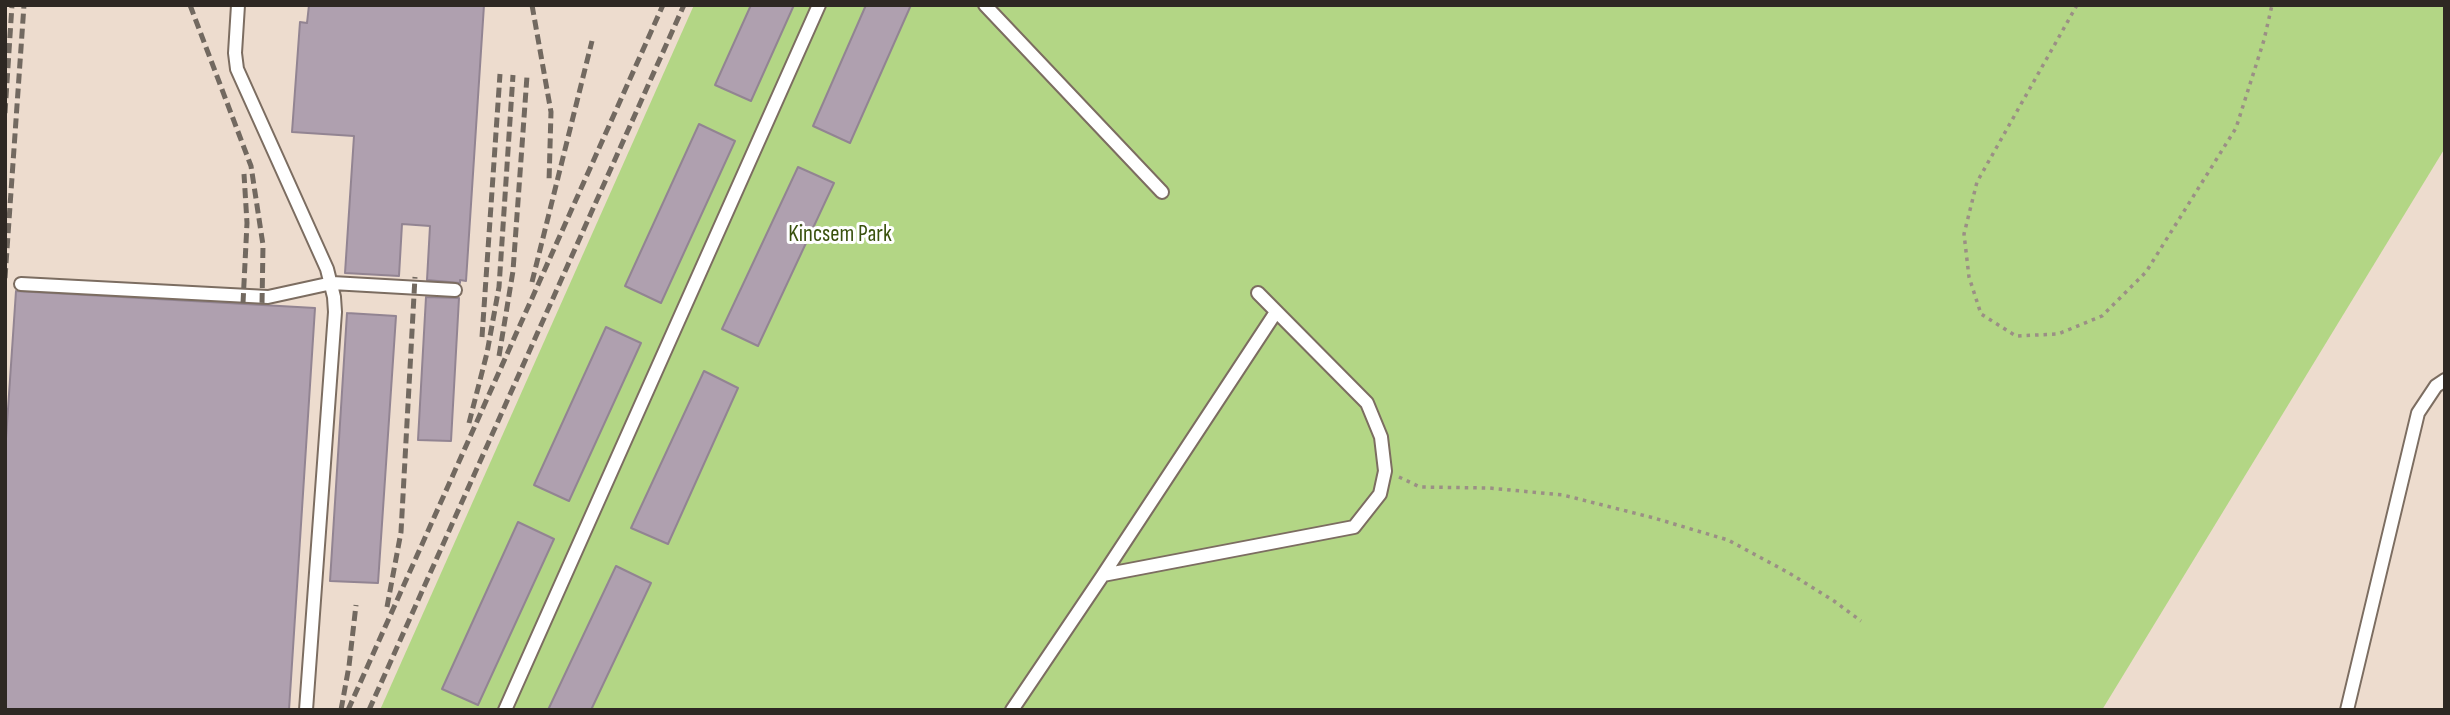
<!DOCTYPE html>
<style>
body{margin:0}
#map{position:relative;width:2450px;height:715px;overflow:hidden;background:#eddcce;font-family:"Sofia Sans Condensed",sans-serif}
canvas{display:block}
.frame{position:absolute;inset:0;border:7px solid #2e2823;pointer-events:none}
</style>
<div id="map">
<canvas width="2450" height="715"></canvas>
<div class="frame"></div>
</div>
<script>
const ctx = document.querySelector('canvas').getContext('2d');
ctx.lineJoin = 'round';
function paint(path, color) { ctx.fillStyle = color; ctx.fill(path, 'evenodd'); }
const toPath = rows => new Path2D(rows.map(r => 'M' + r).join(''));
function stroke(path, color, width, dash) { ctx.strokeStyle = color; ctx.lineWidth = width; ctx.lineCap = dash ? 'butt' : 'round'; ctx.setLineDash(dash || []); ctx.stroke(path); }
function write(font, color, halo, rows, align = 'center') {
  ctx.font = font + ' "Sofia Sans Condensed",sans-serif'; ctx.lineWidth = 6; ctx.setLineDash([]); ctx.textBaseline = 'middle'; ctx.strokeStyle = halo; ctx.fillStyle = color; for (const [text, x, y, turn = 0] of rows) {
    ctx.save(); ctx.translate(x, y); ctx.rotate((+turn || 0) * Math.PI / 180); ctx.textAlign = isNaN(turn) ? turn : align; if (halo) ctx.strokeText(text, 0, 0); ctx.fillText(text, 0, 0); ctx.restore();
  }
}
const green = toPath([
 [694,5,2445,5,2445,148,2102,710,380,710]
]);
const building = toPath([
 [309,5,484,5,466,281,460,280,460,283,427,280,430,226,402,224,399,276,345,273,354,136,292,132,300,22,307,23,309,5],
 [751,5,794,5,751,101,715,85,751,5],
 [866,5,911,5,850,143,813,126,866,5],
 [699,124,735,141,661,303,625,286,699,124],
 [798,167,834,183,758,346,722,329,798,167],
 [16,291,315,308,289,710,5,710,5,453,16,291],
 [426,297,459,298,451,441,418,440,426,297],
 [347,313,396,316,378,583,330,581,347,313],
 [606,327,641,343,569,501,534,485,606,327],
 [704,371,738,388,668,544,631,528,704,371],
 [518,522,554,539,478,705,442,689,518,522],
 [616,566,651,583,591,710,548,710,616,566]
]);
const path = toPath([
 [2077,5,1977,182,1964,234,1969,277,1981,314,2016,336,2058,334,2102,316,2146,272,2236,128,2264,40,2272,5],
 [1399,477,1420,487,1489,488,1563,495,1654,518,1728,540,1789,573,1834,601,1861,621]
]);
const lane = toPath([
 [238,5,235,53,237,69,327,269,334,297,335,312,306,710],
 [985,5,1162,192],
 [21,284,268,297,332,283,455,290],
 [1103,575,1276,312],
 [505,710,819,5],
 [1012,710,1103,575,1354,527,1380,494,1385,471,1381,437,1367,403,1258,293],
 [2347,710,2418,413,2436,386,2445,380]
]);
const rail = toPath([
 [190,5,251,166,263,245,262,304],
 [532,5,551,112,549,182],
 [5,113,12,5],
 [5,278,24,5],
 [532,282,592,41],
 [243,303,247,223,244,174],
 [482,337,500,74],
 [499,356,513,271,527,76],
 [469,423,487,353,499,287,513,75],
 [387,607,401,532,415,277],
 [341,710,349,666,356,605],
 [348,710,663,5],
 [369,710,684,5]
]);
const parkNames = [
 ["Kincsem Park",840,235]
];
paint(green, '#b3d685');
paint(building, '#afa0af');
stroke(building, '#928492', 2);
stroke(lane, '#7c6d61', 16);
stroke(path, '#9b8f85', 3.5, [3.5, 5]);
stroke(lane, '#fff', 12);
stroke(rail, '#726960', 5, [10, 5]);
write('23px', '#39510d', '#fff', parkNames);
</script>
